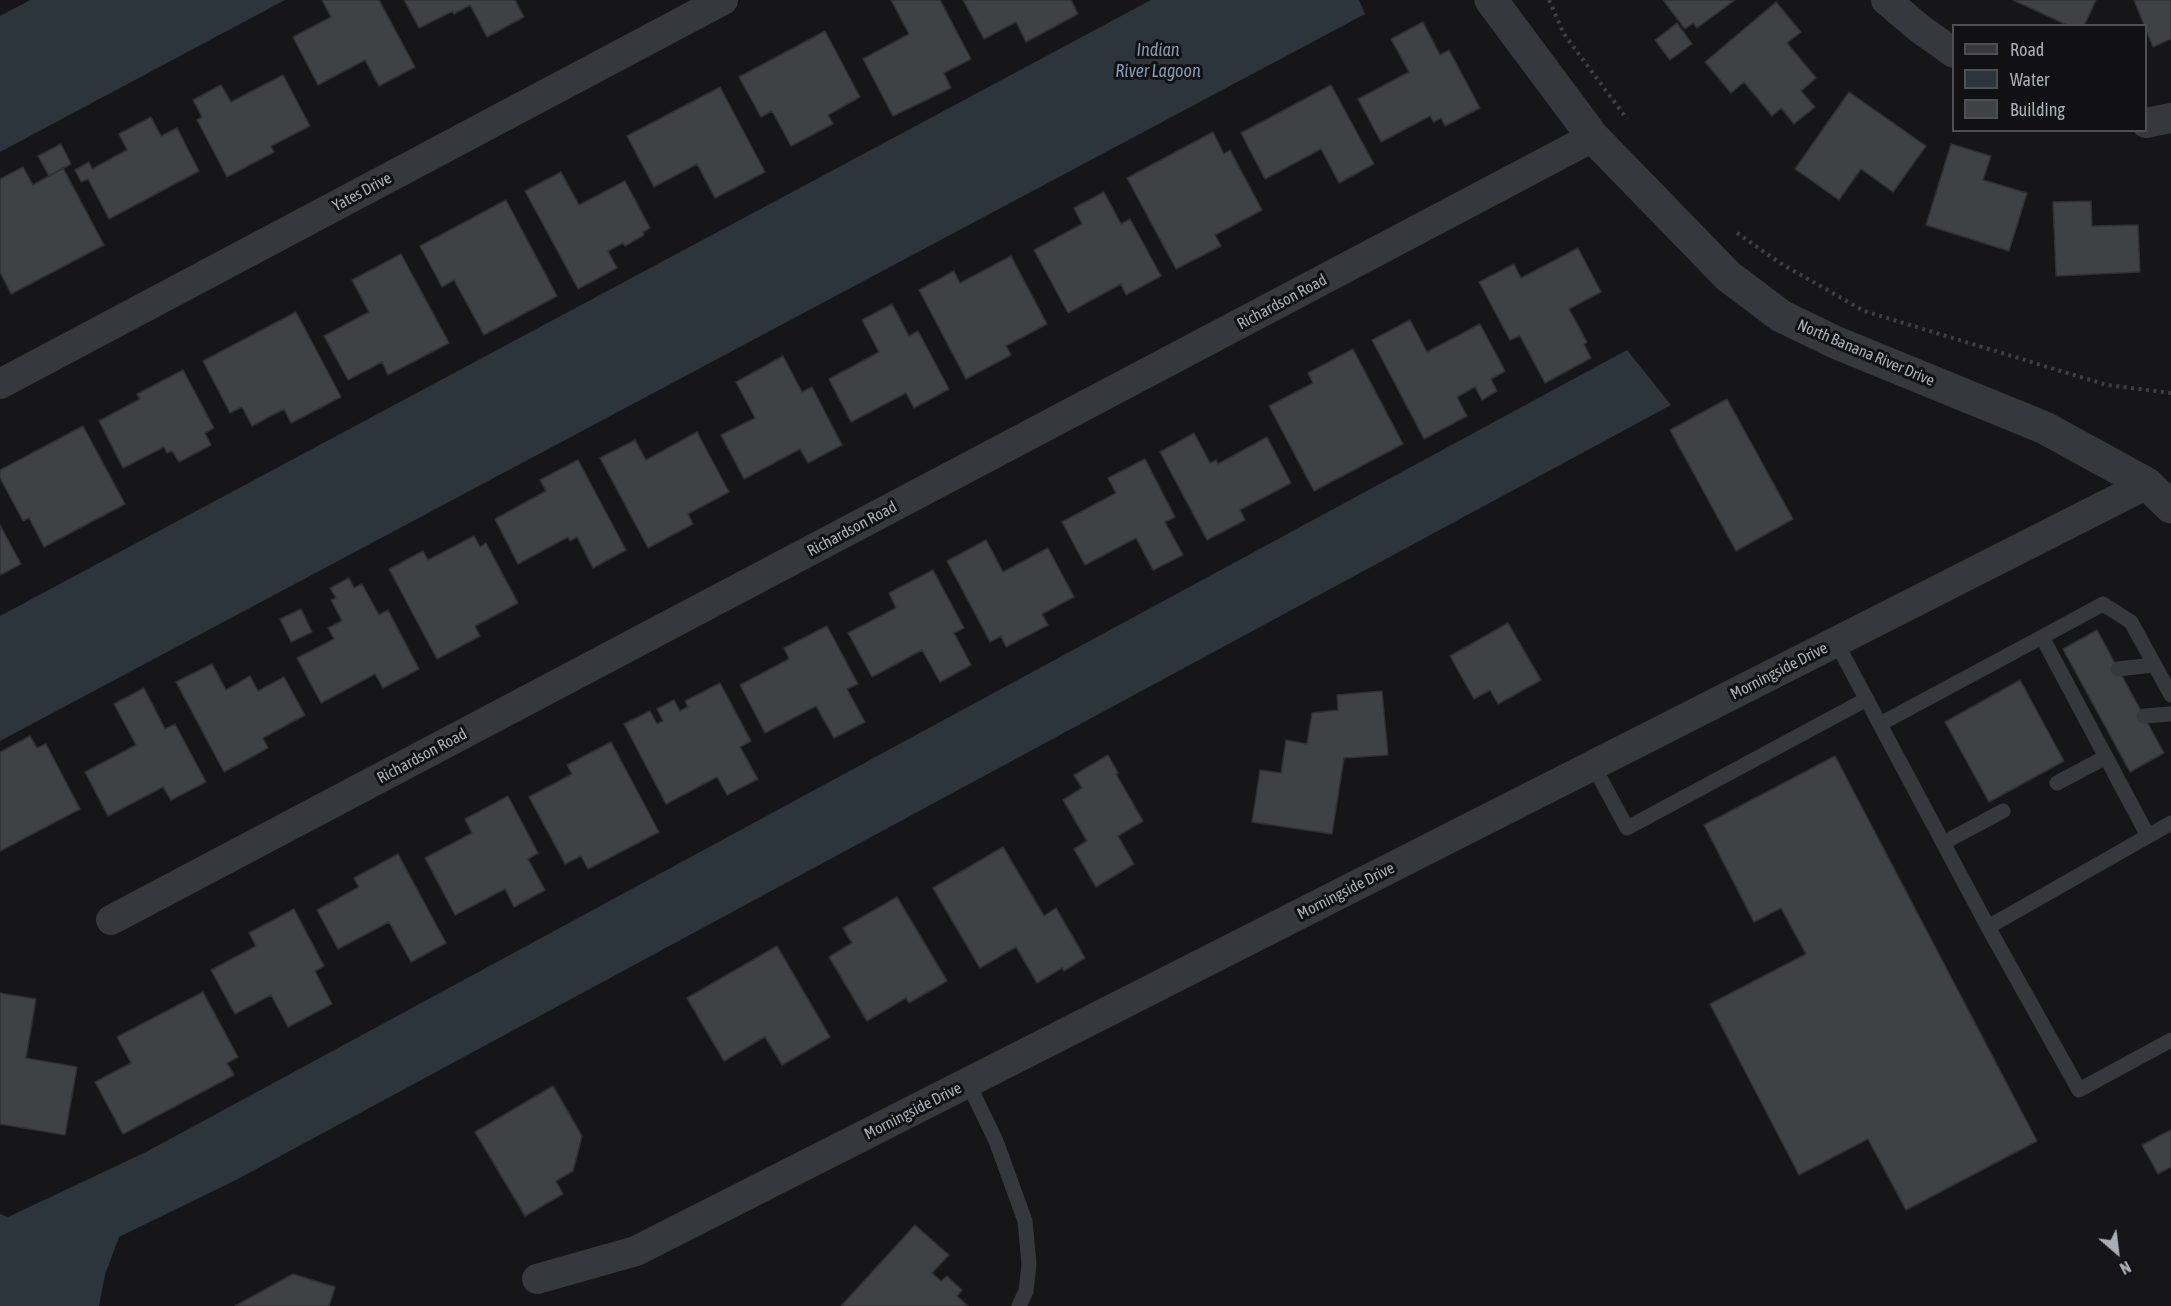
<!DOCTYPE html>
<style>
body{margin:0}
#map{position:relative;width:2171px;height:1306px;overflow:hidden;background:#161618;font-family:"Asap Condensed",sans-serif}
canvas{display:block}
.legend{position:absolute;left:1952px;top:24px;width:195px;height:108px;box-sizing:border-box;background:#111113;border:2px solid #4d4f55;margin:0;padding:8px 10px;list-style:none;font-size:18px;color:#a8adb8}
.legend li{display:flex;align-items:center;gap:12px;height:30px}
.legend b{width:30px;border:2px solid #4d4f55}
.north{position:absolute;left:2087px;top:1222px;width:60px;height:60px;-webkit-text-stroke:4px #111113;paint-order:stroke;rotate:152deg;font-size:16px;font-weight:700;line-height:24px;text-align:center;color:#a8adb8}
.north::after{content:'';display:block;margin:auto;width:21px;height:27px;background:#a8adb8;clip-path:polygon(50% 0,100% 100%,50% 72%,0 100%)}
</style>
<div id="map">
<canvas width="2171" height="1306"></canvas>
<ul class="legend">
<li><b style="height:8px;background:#37383d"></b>Road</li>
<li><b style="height:16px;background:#2c353c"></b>Water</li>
<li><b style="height:16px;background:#404145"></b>Building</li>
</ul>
<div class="north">N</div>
</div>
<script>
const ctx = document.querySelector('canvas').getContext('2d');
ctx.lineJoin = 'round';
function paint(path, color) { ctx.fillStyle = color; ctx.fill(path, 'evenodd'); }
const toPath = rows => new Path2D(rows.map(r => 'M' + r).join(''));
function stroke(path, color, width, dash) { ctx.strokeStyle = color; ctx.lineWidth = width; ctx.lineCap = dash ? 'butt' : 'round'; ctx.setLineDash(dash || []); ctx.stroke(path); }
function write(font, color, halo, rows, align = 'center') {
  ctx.font = font + ' "Asap Condensed",sans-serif'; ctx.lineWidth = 6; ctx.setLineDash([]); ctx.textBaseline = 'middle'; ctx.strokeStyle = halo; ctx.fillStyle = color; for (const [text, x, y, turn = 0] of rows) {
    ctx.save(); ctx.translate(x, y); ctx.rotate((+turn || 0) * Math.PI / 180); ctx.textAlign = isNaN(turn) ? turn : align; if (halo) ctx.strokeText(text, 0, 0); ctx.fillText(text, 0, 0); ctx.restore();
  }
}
const water = toPath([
 [30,0,285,0,0,152,0,16],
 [1151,0,1359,0,1365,14,0,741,0,616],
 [1627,350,1671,405,236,1180,119,1237,105,1275,99,1306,0,1306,0,1214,8,1217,146,1152]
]);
const building = toPath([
 [322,0,379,0,415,67,379,86,365,60,318,85,293,37,331,17,322,0],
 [404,0,515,0,524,17,487,37,470,5,454,14,453,11,419,28,404,0],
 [891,0,940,0,971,59,944,73,951,88,893,116,863,59,909,34,891,0],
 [963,0,1071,0,1078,14,1026,42,1016,22,984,39,963,0],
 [1663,0,1735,0,1697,28,1693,23,1685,29,1663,0],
 [2013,0,2096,0,2084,26,2069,26,2013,0],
 [2134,0,2171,0,2171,39,2153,47,2134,0],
 [1776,2,1801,32,1787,43,1816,78,1801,91,1815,107,1794,124,1781,108,1772,116,1744,82,1731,93,1705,62,1776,2],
 [1423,22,1440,55,1449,50,1480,108,1445,126,1441,118,1434,122,1430,116,1381,142,1358,99,1409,72,1391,39,1423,22],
 [1677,23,1692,44,1670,60,1655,40,1677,23],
 [825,31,860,97,828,115,833,124,791,146,772,111,761,117,739,77,825,31],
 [283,75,310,126,271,146,274,152,227,177,197,120,202,117,193,100,221,85,231,102,283,75],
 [1331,85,1374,164,1339,183,1321,149,1265,179,1241,133,1331,85],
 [720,87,765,172,715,198,697,164,654,187,627,136,720,87],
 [1849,92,1926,146,1893,192,1861,169,1839,200,1795,169,1849,92],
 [151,117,161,136,177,128,199,171,109,219,88,179,81,182,75,170,89,162,92,169,127,150,119,134,151,117],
 [1213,132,1224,154,1230,150,1262,210,1215,235,1221,246,1176,269,1127,178,1213,132],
 [61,144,71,164,49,176,38,156,61,144],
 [1951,144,1991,156,1983,180,2027,193,2009,251,1926,225,1951,144],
 [23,167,33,185,63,168,104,245,11,294,0,272,0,179,23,167],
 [561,172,579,205,625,181,650,228,643,232,644,235,625,246,623,243,608,251,617,268,578,289,525,191,561,172],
 [1104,192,1121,224,1130,219,1161,276,1126,295,1121,284,1068,313,1034,250,1082,224,1074,208,1104,192],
 [506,200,557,296,484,335,454,280,442,287,420,246,506,200],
 [2091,201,2092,226,2138,225,2140,272,2056,276,2053,202,2091,201],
 [1578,248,1601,292,1569,309,1587,342,1584,344,1591,358,1545,383,1520,336,1510,340,1479,282,1514,264,1521,278,1578,248],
 [401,254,449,343,388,375,382,362,348,380,324,336,369,312,352,280,401,254],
 [1011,256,1047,324,1006,346,1011,355,966,379,919,290,954,271,960,283,1011,256],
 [892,304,909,336,918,331,949,389,914,408,906,393,851,422,829,379,879,352,862,320,892,304],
 [296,312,341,397,291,423,284,409,252,426,242,407,230,413,203,361,296,312],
 [1410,320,1427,352,1480,324,1505,371,1491,379,1497,391,1482,400,1475,387,1457,397,1467,416,1424,439,1372,340,1410,320],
 [1353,349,1403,444,1314,491,1269,406,1313,383,1308,373,1353,349],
 [783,356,802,392,812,387,842,445,808,463,800,449,744,479,721,435,755,418,736,382,783,356],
 [183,370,214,428,205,433,211,445,179,462,172,451,167,453,164,447,123,468,99,421,140,399,137,394,183,370],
 [1727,399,1793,519,1736,551,1670,430,1727,399],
 [83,426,125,504,44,547,29,518,23,521,0,478,0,470,83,426],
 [697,432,729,492,688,514,693,524,648,548,600,458,635,440,646,460,697,432],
 [1194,433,1210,463,1216,460,1218,464,1267,437,1291,483,1240,510,1245,520,1207,540,1160,452,1194,433],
 [1145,459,1175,517,1165,522,1183,555,1153,570,1136,538,1085,565,1062,522,1116,493,1108,478,1145,459],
 [578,460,626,550,593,568,577,537,570,541,568,537,518,564,495,519,546,491,540,480,578,460],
 [0,525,21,564,0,575,0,525],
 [474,536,480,547,486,543,518,603,475,626,480,636,437,659,389,569,423,551,428,560,474,536],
 [986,540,1003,572,1048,548,1074,597,1042,614,1048,625,1006,647,1001,636,990,642,947,561,986,540],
 [933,570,964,628,954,633,971,665,940,682,922,650,872,677,848,633,896,608,889,593,933,570],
 [349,578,354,588,362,584,379,615,388,610,419,669,383,688,375,674,321,703,297,658,334,639,328,628,342,621,331,600,336,598,330,588,349,578],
 [301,609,312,632,291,642,280,619,301,609],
 [1508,623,1541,680,1498,704,1490,690,1474,699,1450,656,1508,623],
 [827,626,858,684,847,689,865,722,834,738,816,706,765,733,740,685,789,659,784,648,827,626],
 [2097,630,2164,753,2130,772,2063,649,2097,630],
 [212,664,226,690,250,676,258,691,284,677,305,715,263,738,268,748,224,772,176,682,212,664],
 [2020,680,2064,761,1989,802,1945,722,2020,680],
 [720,683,751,741,740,747,758,779,727,795,717,777,666,804,624,724,650,711,657,724,663,721,657,709,674,700,680,711,688,707,685,701,720,683],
 [144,688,165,729,175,724,206,782,171,800,163,787,108,816,85,772,136,745,114,704,144,688],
 [1382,691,1388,755,1344,758,1332,834,1252,822,1260,770,1281,773,1286,740,1307,744,1312,713,1338,710,1337,695,1382,691],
 [30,736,37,748,46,744,80,809,0,851,0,752,30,736],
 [611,742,659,832,588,869,581,856,565,864,529,797,572,774,567,765,611,742],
 [1108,755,1118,773,1116,774,1143,821,1118,836,1134,864,1096,887,1074,849,1087,841,1063,800,1082,788,1074,775,1108,755],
 [1835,756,2037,1141,1906,1210,1868,1139,1799,1175,1710,1004,1806,954,1781,908,1754,922,1704,825,1835,756],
 [508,796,538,853,528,859,545,890,514,907,505,889,455,915,425,858,472,833,465,819,508,796],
 [1003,847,1044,916,1056,908,1085,958,1064,971,1062,968,1037,983,1016,947,980,968,933,888,1003,847],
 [398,854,446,943,411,962,389,922,338,949,317,910,359,887,354,878,398,854],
 [897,897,947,981,909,1003,906,998,867,1021,829,957,852,943,843,928,897,897],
 [294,909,324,966,315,971,332,1004,288,1027,271,995,235,1014,211,970,256,946,249,933,294,909],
 [777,946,830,1037,782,1065,765,1037,724,1061,687,998,777,946],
 [203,992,238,1057,227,1063,234,1075,123,1134,95,1082,131,1063,117,1037,203,992],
 [0,993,36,999,26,1058,77,1067,65,1135,0,1124,0,993],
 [553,1086,582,1136,573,1171,556,1181,563,1194,525,1216,475,1132,553,1086],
 [2171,1130,2171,1167,2158,1174,2142,1145,2171,1130],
 [915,1225,949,1255,932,1273,941,1281,947,1276,962,1290,957,1296,968,1306,841,1306,915,1225],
 [293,1274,335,1287,329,1306,235,1306,293,1274]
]);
const path = toPath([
 [1549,0,1564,34,1627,119],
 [1737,233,1780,263,1864,311,2107,385,2171,393]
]);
const service = toPath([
 [2042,637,2103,604,2131,622,2171,695],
 [1836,642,1988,927,2171,823],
 [2118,669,2154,665],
 [2144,716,2171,714],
 [1880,724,2042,637,2148,836],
 [1593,765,1627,828,1867,699],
 [2057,783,2106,757],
 [1943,843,2003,811],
 [1988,927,2079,1090,2171,1040],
 [968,1083,996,1141,1025,1221,1029,1264,1026,1291,1019,1306]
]);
const minor = toPath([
 [1886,0,1919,28,1954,53],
 [2146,123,2171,118],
 [0,384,723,0],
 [111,920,1593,137],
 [537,1279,636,1251,2147,484]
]);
const tertiary = toPath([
 [1491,0,1593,137,1728,276,1781,316,1837,343,2045,428,2147,484,2171,507]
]);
const streetNames = [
 ["Yates Drive",362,192,-28],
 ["Richardson Road",1282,302,-28],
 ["North Banana River Drive",1866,353,23],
 ["Richardson Road",852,529,-28],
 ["Morningside Drive",1779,671,-27],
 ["Richardson Road",422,756,-28],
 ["Morningside Drive",1346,891,-27],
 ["Morningside Drive",913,1111,-27]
];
const waterNames = [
 ["Indian",1158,50],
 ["River Lagoon",1158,71]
];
paint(water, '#2c353c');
paint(building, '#404145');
stroke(building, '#303034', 1.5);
stroke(path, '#3d3f44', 4, [3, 4.5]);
stroke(service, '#37383d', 15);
stroke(minor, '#37383d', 30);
stroke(tertiary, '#37383d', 33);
write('16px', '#a8adb8', '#111113', streetNames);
write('italic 18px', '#7f9bb3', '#111113', waterNames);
</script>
